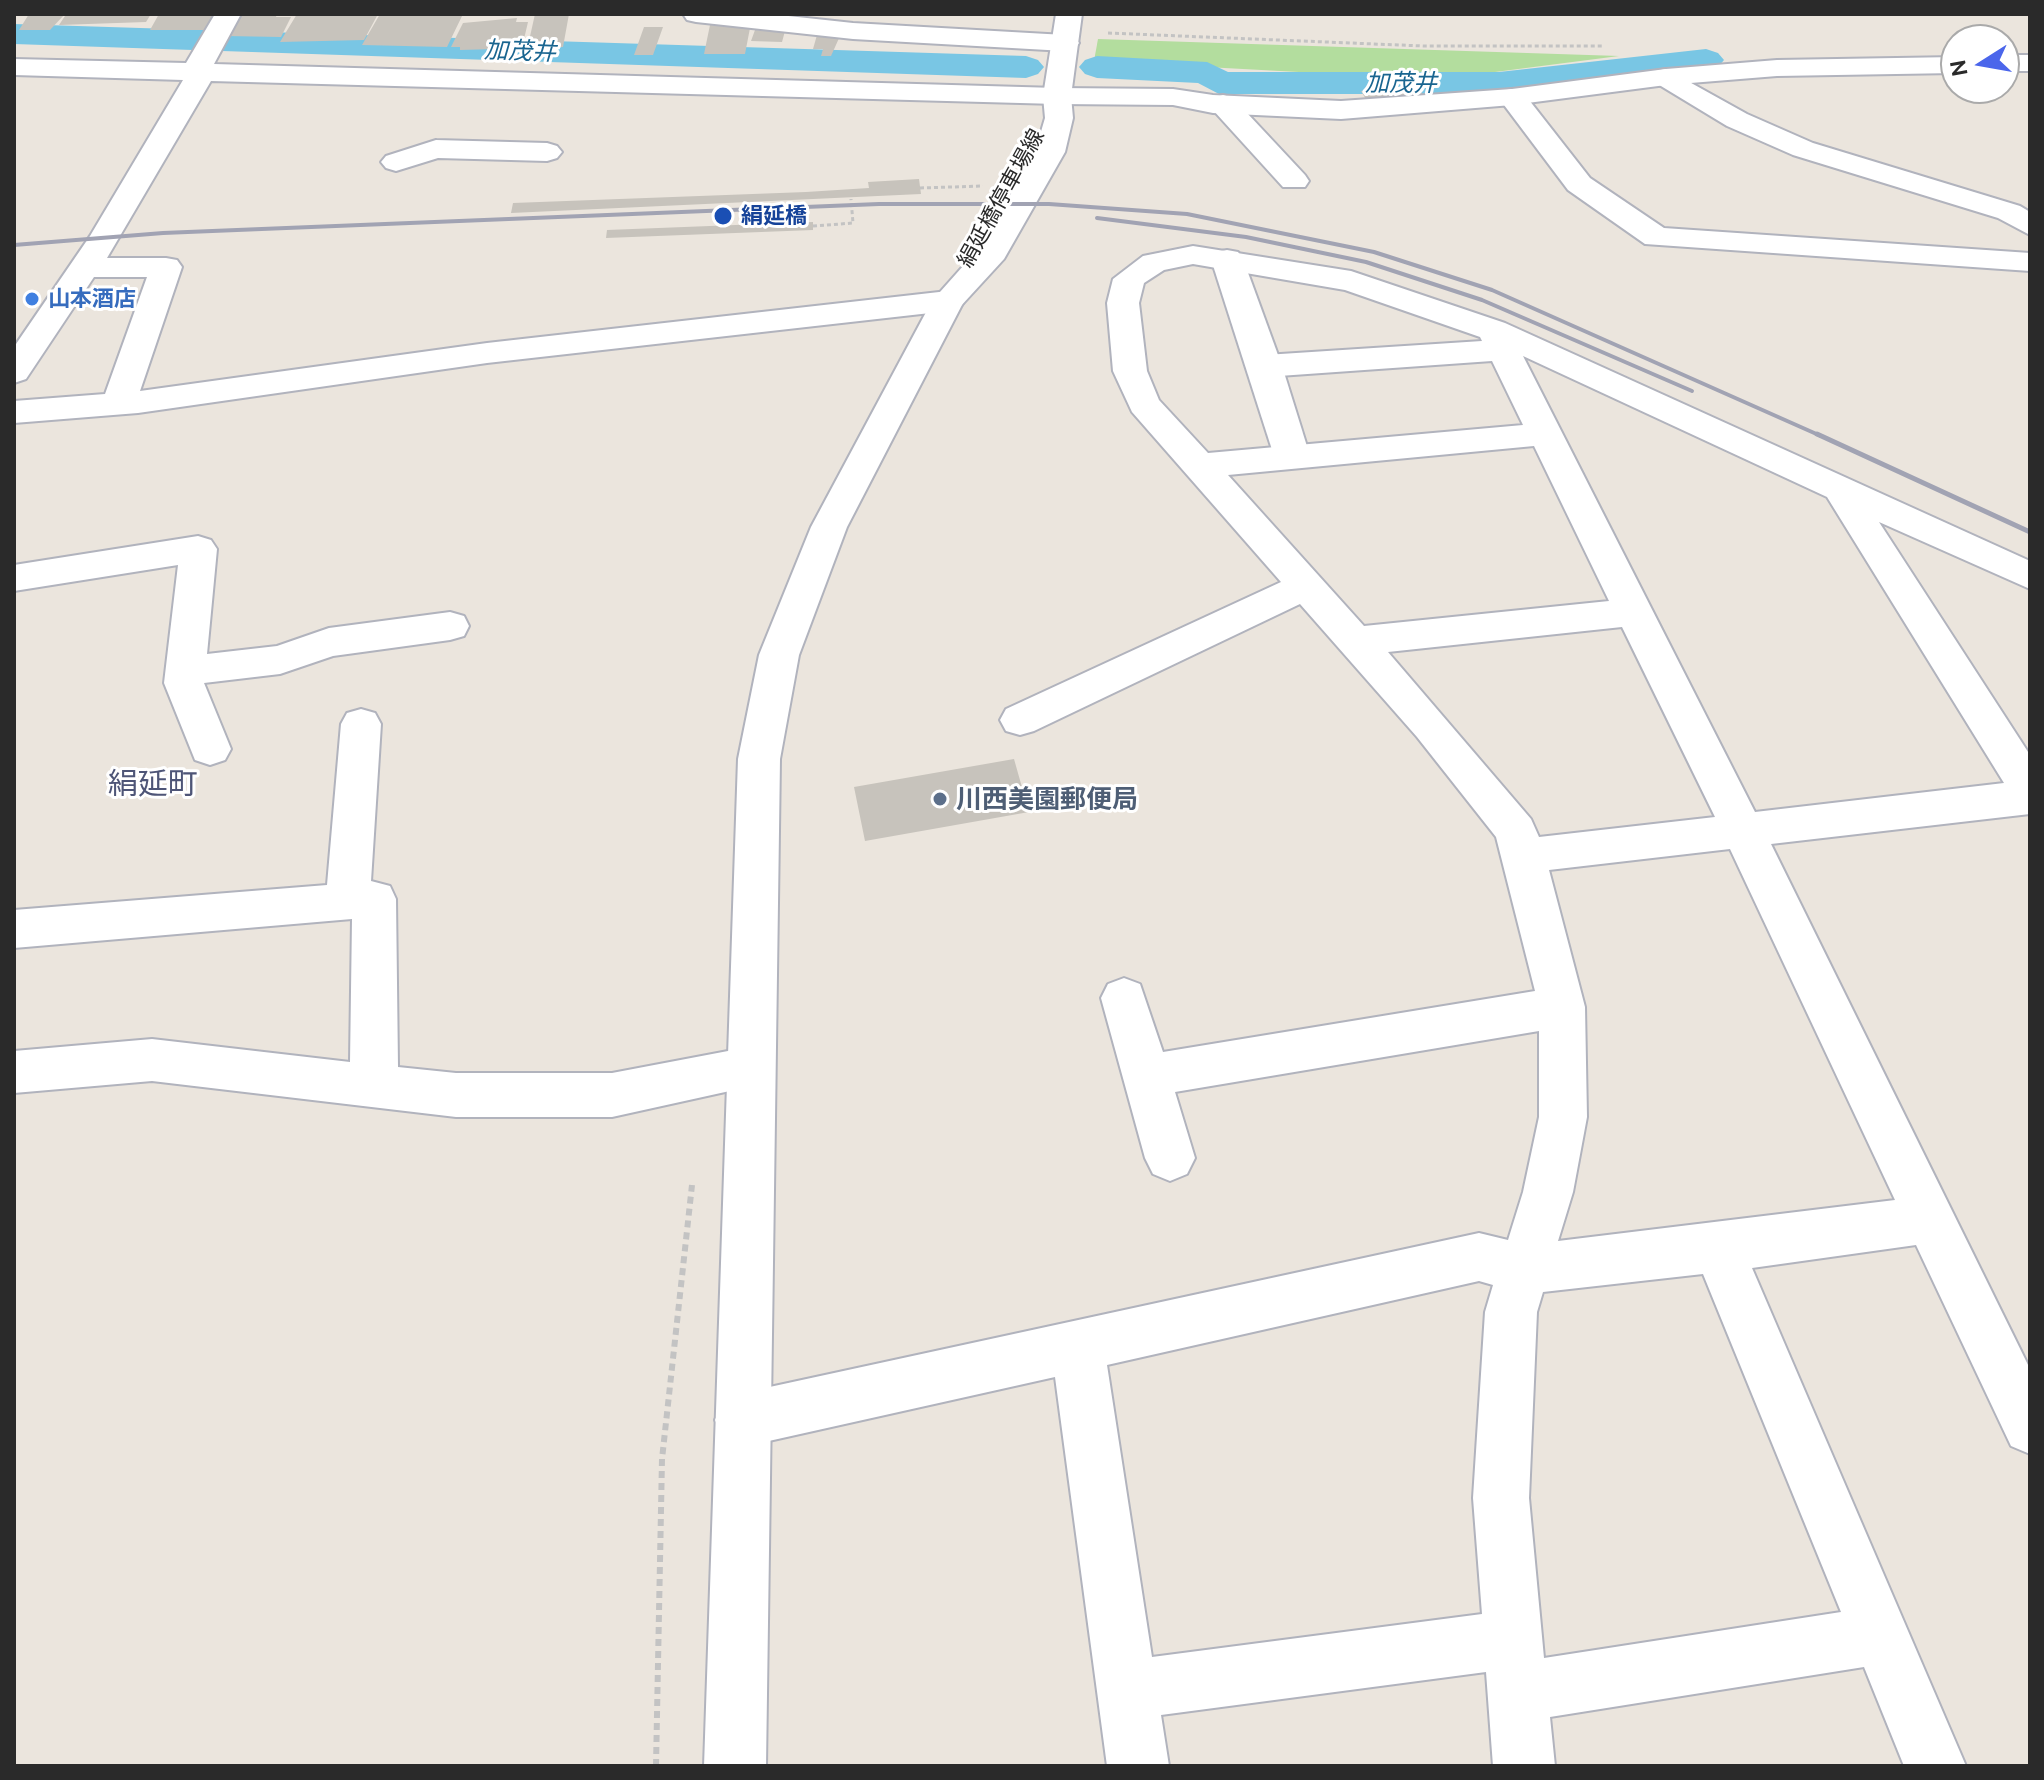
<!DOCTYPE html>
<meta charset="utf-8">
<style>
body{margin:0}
#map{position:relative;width:2044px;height:1780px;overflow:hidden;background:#ebe5dd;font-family:Ubuntu,sans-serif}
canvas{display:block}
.frame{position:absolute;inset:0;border:16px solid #2a2a2a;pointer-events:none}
.north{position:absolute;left:1940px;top:24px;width:80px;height:80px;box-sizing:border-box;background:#fff;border:2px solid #aaa;border-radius:50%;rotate:259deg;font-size:22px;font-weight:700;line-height:32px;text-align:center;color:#2a2a2a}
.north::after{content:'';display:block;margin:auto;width:28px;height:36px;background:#4b66eb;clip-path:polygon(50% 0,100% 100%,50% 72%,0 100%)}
</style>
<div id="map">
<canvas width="2044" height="1780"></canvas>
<div class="frame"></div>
<div class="north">N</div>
</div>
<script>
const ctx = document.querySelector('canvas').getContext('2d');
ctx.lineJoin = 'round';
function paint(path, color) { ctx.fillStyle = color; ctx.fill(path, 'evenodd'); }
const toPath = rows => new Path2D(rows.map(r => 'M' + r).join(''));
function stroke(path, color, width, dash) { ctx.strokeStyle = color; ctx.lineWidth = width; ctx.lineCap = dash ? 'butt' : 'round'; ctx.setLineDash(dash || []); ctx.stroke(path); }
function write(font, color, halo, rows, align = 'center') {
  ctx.font = font + ' Ubuntu,"Noto Sans JP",sans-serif'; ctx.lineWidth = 6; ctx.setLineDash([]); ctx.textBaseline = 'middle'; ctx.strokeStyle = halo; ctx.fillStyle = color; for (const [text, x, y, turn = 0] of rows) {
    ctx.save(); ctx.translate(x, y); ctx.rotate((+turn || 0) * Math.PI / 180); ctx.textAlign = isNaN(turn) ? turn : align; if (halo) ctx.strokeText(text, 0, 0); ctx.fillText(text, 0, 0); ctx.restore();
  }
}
const green = toPath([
 [1098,39,1619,56,1495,72,1336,74,1094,61]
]);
const canal = toPath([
 [14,24,1026,56,1038,60,1044,67,1038,74,1026,78,14,44,14,24],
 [1706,49,1718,53,1724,60,1718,67,1499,94,1219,94,1198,83,1097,78,1085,74,1079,67,1085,60,1097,56,1207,62,1228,72,1499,72,1706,49]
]);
const building = toPath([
 [29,14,65,14,50,30,19,30],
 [94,14,151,14,146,22,59,25,65,16],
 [159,14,209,14,218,15,210,30,150,30],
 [240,14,277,14,276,17,291,17,281,37,226,36],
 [297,14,378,14,364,40,280,42],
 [380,14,463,14,447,47,362,45],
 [535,14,569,14,563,47,538,48,537,41,529,41],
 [517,18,516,22,528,22,524,39,498,40,496,49,460,50,460,47,451,47,463,23],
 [710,25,750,28,745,54,704,54],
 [644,27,663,27,653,55,634,55],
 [755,30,785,31,782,42,751,41],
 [817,35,840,36,831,56,821,56,823,49,813,49],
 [1418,86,1424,97,1367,101,1361,91],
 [919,179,921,194,511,213,513,203,806,192,869,188,868,182],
 [813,222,813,230,606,238,607,230],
 [1014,759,1029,812,865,841,854,787]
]);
const pathFar1 = toPath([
 [1108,33,1423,46,1602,46],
 [920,188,983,186],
 [813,226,853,223,851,199]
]);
const path = toPath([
 [656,1766,662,1459,692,1185]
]);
const pedestrian = toPath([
 [1227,250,1238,252,1243,259,1282,366,1310,456,1305,464,1292,468,1279,464,1274,456,1211,259,1216,252,1227,250]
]);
const minor = toPath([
 [215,14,241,14,214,64,1057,88,1067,90,1071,96,1067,102,1057,104,211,81,107,258,166,258,177,260,182,267,140,391,487,343,948,291,959,294,964,301,959,308,948,311,487,363,138,413,14,423,14,401,105,394,147,277,94,277,26,379,14,383,14,347,90,236,183,80,14,75,14,59,186,63,215,14],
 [683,14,770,14,853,23,1065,35,1075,37,1079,43,1075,49,1065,51,853,39,696,22,687,20,683,14],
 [1666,69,1747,114,1813,143,2020,206,2030,212,2030,235,1998,218,1793,155,1727,126,1656,83,1652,77,1656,71,1666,69],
 [1512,89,1522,91,1590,178,1664,228,2030,253,2030,271,1645,244,1568,190,1498,97,1502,91,1512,89],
 [1223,95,1233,98,1305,175,1309,181,1305,187,1283,187,1213,110,1209,104,1213,98,1223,95],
 [436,140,547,143,557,146,562,152,557,158,547,161,438,158,396,171,386,168,381,162,386,156,436,140],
 [1193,246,1351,271,1505,323,2030,561,2030,589,1879,522,2030,755,2030,814,1771,844,2030,1369,2030,1454,2011,1446,1916,1245,1752,1268,1966,1766,1904,1766,1864,1667,1550,1717,1555,1766,1493,1766,1486,1672,1161,1715,1169,1766,1107,1766,1055,1377,742,1447,723,1439,715,1420,723,1401,742,1393,1479,1233,1508,1240,1523,1192,1539,1117,1539,1031,1175,1092,1195,1158,1187,1174,1170,1181,1153,1174,1145,1158,1101,998,1108,984,1124,978,1140,984,1163,1052,1535,991,1496,837,1417,737,1300,604,1034,731,1020,735,1006,731,1000,720,1006,709,1281,582,1132,412,1113,371,1107,303,1113,279,1143,256,1193,246],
 [1193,264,1345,290,1480,337,1482,341,1265,355,1253,359,1248,366,1253,373,1265,377,1492,361,1523,425,1208,453,1159,400,1147,371,1139,303,1144,283,1164,270,1193,264],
 [1523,356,1827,497,2004,783,1755,812,1523,356],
 [1534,446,1609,601,1364,626,1228,475,1534,446],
 [1622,627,1715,817,1539,837,1531,819,1388,652,1622,627],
 [1730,849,1895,1200,1558,1241,1573,1192,1587,1117,1585,1007,1549,870,1730,849],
 [1703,1274,1841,1612,1544,1658,1529,1498,1537,1312,1543,1292,1703,1274],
 [1479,1281,1493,1285,1485,1312,1473,1498,1482,1614,1152,1657,1107,1365,1479,1281],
 [198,536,211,540,217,549,207,654,277,646,329,628,450,612,464,616,469,626,464,636,450,640,333,656,280,674,204,683,231,749,225,760,210,765,195,760,164,683,178,565,14,591,14,565,198,536],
 [361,709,375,713,381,724,371,881,390,886,396,899,398,1067,456,1073,612,1073,749,1047,766,1053,773,1068,766,1083,612,1117,456,1117,152,1081,14,1093,14,1051,152,1039,350,1062,352,919,14,948,14,910,327,885,341,724,347,713,361,709]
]);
const tertiary = toPath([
 [2004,55,2030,55,2030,71,2004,71,2004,55],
 [1956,57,1956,73,1777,76,1666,85,1512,105,1341,119,1213,113,1173,105,1057,104,1047,102,1043,96,1047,90,1057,88,1173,89,1213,95,1341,101,1512,89,1666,69,1777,60,1956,57],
 [948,291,959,294,964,301,847,527,799,655,780,759,766,1766,704,1766,738,759,759,655,811,527,932,301,937,294,948,291]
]);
const secondary = toPath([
 [1056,14,1082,14,1071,96,1073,118,1065,152,1004,259,959,308,948,311,937,308,932,301,980,247,1035,152,1045,118,1043,96,1056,14]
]);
const railFar1 = toPath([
 [1097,218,1246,237,1366,262,1482,300,1692,391],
 [14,245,163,233,879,204,1049,204,1187,214,1374,252,1492,290,1821,436]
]);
const rail = toPath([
 [1817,434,2030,532]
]);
const markers = [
 [723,216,10,"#1a4fb4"],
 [32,299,8,"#3f7fe0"],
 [940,799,8,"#5c6f8a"]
];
const farStreetnames = [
 ["絹延橋停車場線",1001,198,-61]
];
const farTransitnames = [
 ["絹延橋",741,216]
];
const farShopnames = [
 ["山本酒店",48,299]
];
const farWaternames = [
 ["加茂井",520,51,2],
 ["加茂井",1401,83]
];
const serviceNames = [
 ["川西美園郵便局",956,799]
];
const quarterNames = [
 ["絹延町",153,784]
];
paint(green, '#b3dd9e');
paint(canal, '#79c6e4');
paint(building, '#c7c3bc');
stroke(pedestrian, '#b1b3bd', 4);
stroke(minor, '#b1b3bd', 4);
stroke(tertiary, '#b1b3bd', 4);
stroke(secondary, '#b1b3bd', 4);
stroke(pathFar1, '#c3c3c3', 3, [4, 3]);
stroke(path, '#c3c3c3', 6, [7, 5]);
paint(pedestrian, '#fff');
paint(minor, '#fff');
paint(tertiary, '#fff');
paint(secondary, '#fff');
stroke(railFar1, '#a1a3b3', 4);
stroke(rail, '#a1a3b3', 5);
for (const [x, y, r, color] of markers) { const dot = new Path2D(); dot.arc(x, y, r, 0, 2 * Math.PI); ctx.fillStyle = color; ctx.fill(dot); stroke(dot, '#fff', 3); }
write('22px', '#2a2a2a', '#fff', farStreetnames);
write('bold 22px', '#164399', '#fff', farTransitnames, 'left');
write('bold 22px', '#366cbe', '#fff', farShopnames, 'left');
write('italic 24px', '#196590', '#fff', farWaternames);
write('bold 26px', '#4e5e75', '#fff', serviceNames, 'left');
write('30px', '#4e5577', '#fff', quarterNames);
</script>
